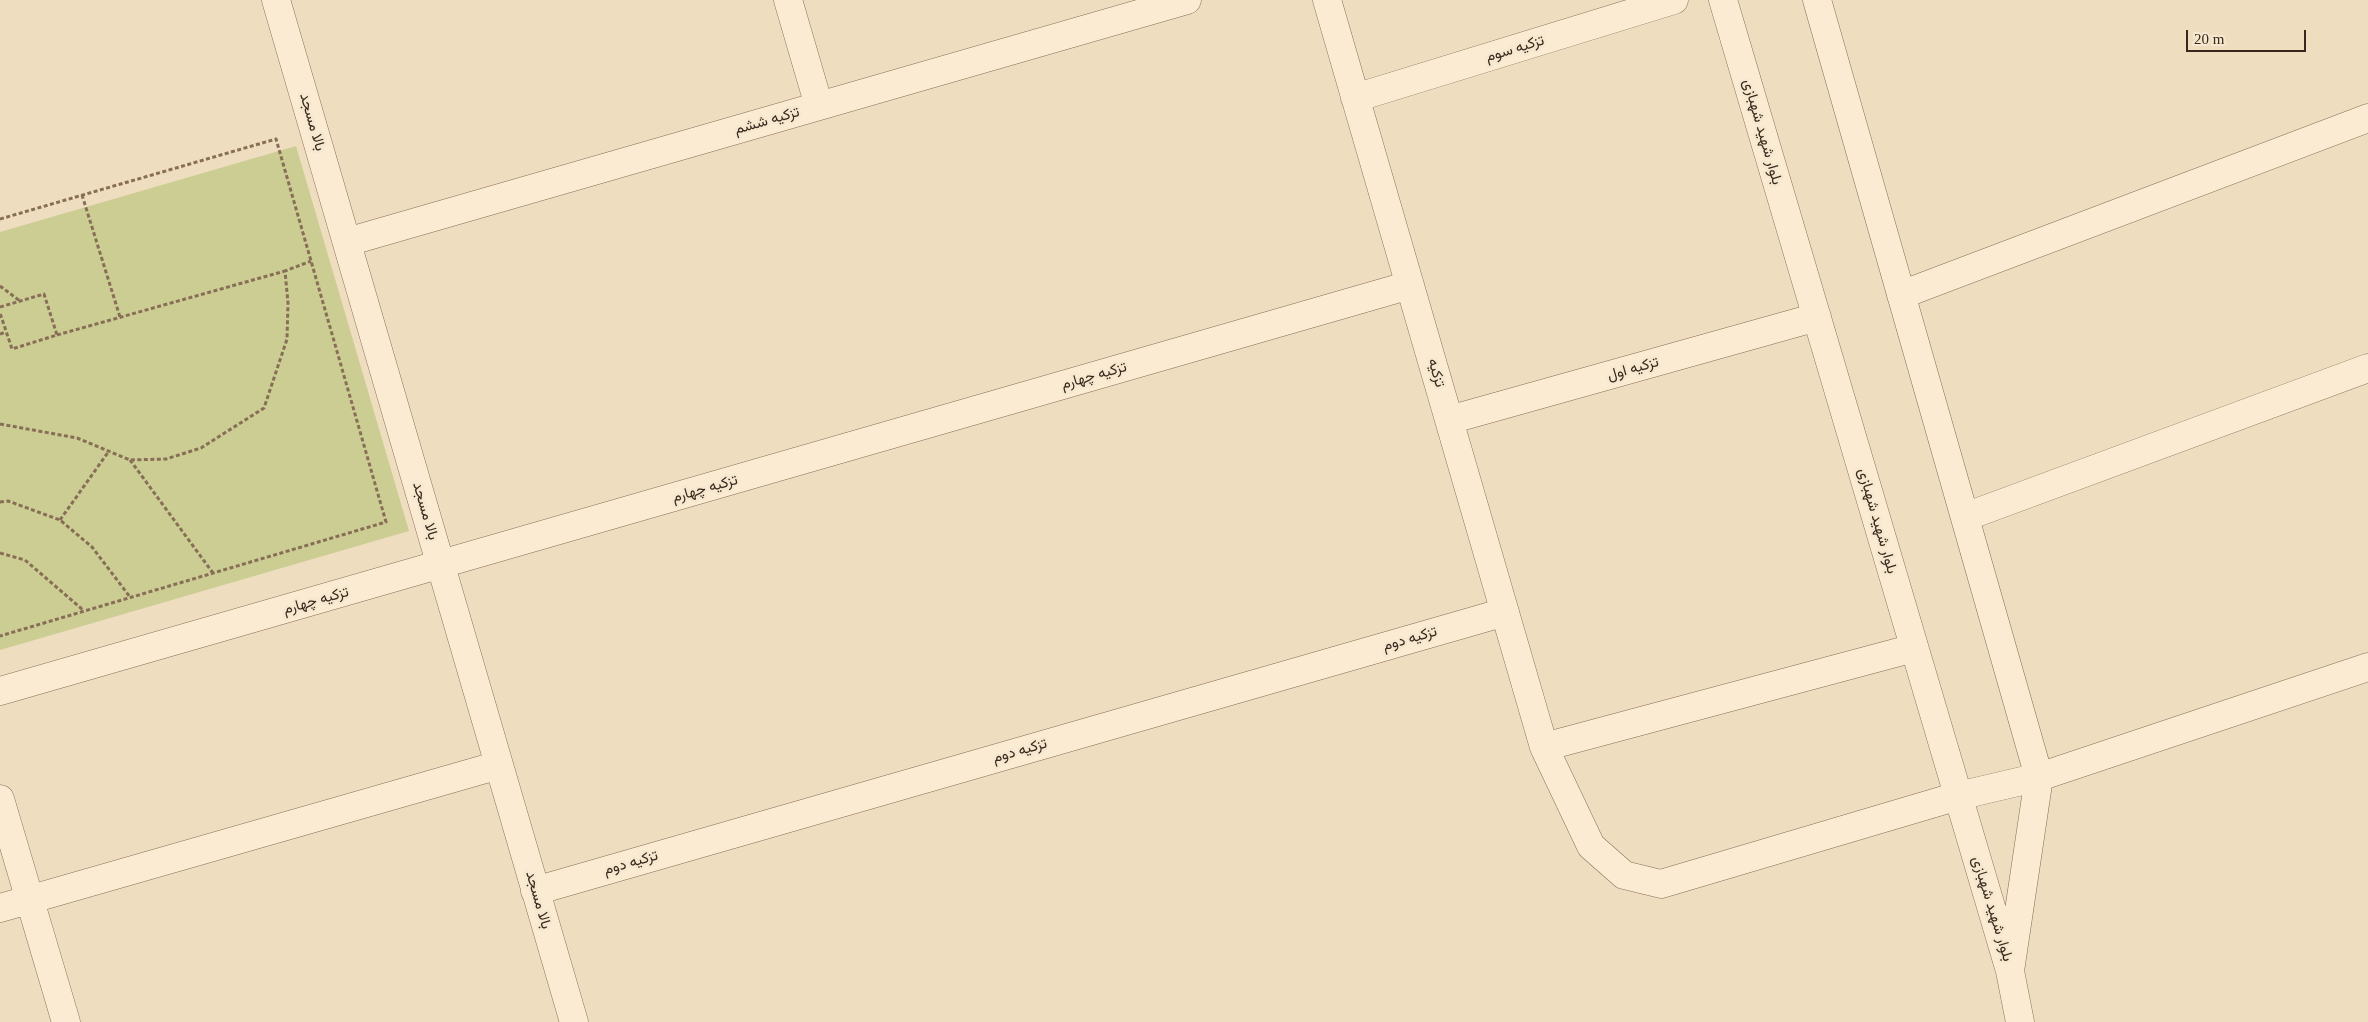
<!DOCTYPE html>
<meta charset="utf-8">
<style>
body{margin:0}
#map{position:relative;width:2368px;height:1022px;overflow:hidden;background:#efddbf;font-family:"Times New Roman",serif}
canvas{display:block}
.scale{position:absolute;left:2186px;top:30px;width:120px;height:22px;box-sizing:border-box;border:2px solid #37271c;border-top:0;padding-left:6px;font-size:15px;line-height:18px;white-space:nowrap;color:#37271c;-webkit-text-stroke:4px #f6e8cf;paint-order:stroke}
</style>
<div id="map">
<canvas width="2368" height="1022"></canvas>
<div class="scale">20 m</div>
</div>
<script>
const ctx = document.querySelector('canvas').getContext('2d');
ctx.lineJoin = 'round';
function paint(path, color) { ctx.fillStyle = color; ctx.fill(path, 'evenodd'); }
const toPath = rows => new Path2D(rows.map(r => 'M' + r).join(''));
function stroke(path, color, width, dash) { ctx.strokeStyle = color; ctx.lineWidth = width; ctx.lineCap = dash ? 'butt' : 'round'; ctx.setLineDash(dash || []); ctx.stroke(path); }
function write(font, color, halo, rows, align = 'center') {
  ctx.font = font + ' "Times New Roman",Vazirmatn,serif'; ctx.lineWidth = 5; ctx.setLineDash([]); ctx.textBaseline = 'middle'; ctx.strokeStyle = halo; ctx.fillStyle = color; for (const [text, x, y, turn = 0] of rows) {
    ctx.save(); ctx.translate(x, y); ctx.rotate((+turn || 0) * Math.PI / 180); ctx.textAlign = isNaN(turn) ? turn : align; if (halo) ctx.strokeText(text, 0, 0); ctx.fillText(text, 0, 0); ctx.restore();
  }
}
const green = toPath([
 [296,146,409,531,0,650,0,232]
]);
const path = toPath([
 [82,195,120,317],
 [0,219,276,139,386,522,0,636],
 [0,286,20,301],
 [0,307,44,294,57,335,12,349,0,313],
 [0,334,6,332],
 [57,335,285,271],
 [0,424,77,438,130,460,166,459,201,448,264,408,287,339,288,303,285,271,311,261],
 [130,460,213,573],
 [0,502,8,501,60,520,92,547,130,597],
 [60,520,109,451],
 [0,553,25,560,83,610]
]);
const minor = toPath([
 [276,0,574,1022],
 [788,0,819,106],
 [1327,0,1544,747,1591,846,1624,875,1661,884,1958,796,2039,777,2368,667],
 [1723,0,2010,971,2039,777,1817,0],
 [1355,98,1674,0],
 [347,242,1187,0],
 [1901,295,2368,118],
 [1449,420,1817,317],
 [1965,517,2368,368],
 [0,691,1410,285],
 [1544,747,1914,648],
 [0,799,66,1022],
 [535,891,1505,612],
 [0,908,499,765],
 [2010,971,2020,1022]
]);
const streetNames = [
 ["تزکیه سوم",1515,49,-17],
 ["تزکیه ششم",767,121,-16],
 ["بالا مسجد",312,122,74],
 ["بلوار شهید شهبازی",1762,132,74],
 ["تزکیه اول",1633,369,-16],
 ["تزکیه",1436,373,74],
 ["تزکیه چهارم",1094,376,-16],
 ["تزکیه چهارم",705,489,-16],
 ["بالا مسجد",425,511,74],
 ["بلوار شهید شهبازی",1877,521,74],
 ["تزکیه چهارم",316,601,-16],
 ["تزکیه دوم",1410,639,-16],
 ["تزکیه دوم",1020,751,-16],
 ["تزکیه دوم",631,863,-16],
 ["بالا مسجد",538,900,74],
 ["بلوار شهید شهبازی",1992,909,73]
];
paint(green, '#cbcd93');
stroke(minor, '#886e57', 29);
stroke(path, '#886e57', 3, [4, 2.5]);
stroke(minor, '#faebd2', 28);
write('15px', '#37271c', '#f6e8cf', streetNames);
</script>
